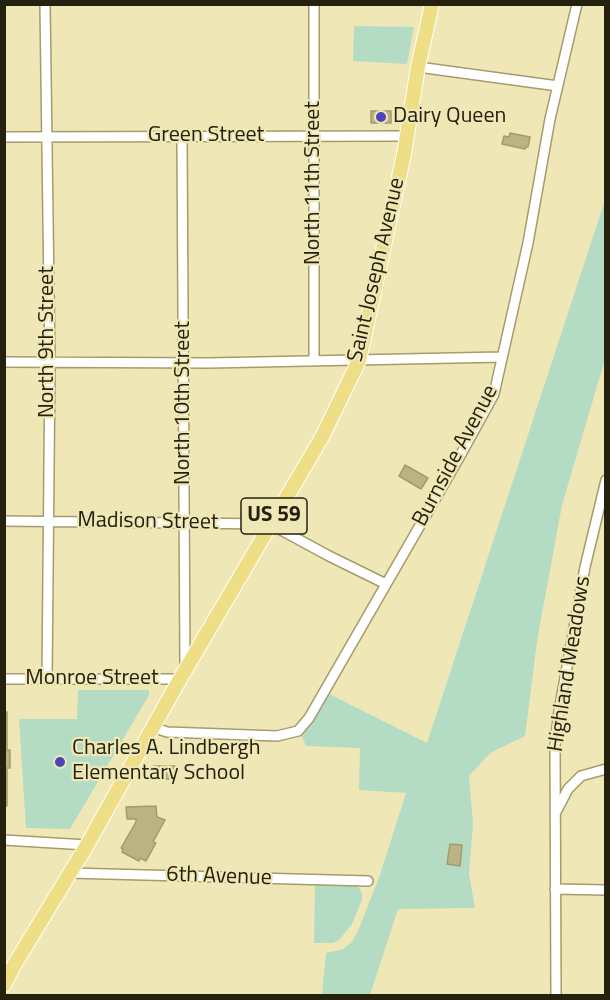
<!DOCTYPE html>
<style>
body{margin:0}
#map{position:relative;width:610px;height:1000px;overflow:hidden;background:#f0e7b6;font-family:"Titillium Web",sans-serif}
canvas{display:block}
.frame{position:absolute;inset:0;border:6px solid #24210e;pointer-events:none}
</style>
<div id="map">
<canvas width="610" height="1000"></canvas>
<div class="frame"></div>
</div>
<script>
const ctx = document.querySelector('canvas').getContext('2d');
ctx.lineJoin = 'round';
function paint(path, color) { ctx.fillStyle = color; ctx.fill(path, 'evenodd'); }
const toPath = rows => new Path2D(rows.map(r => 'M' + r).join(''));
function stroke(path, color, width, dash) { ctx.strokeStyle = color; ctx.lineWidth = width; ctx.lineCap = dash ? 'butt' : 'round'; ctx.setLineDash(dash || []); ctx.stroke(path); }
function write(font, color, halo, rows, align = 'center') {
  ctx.font = font + ' "Titillium Web",sans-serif'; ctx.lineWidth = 4.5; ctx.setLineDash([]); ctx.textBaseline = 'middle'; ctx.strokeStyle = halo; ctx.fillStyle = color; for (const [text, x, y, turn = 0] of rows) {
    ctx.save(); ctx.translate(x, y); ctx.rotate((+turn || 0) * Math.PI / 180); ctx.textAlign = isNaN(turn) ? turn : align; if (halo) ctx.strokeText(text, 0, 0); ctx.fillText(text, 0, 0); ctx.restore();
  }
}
const green = toPath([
 [354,26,414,27,407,64,353,61],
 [605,200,605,359,562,505,537,641,525,736,490,753,469,776,473,824,469,874,475,908,398,909,370,995,322,995,326,953,343,949,351,943,358,931,380,875,406,793,359,790,360,748,306,746,302,737,329,694,427,743],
 [78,690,149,690,149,695,70,829,26,828,19,719,77,719],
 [315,882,353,884,359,888,362,893,362,900,352,924,339,940,333,943,314,943]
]);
const building = toPath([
 [371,111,391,111,391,123,371,123,371,111],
 [510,133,530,137,528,147,526,147,525,149,502,144,504,136,509,137,510,133],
 [405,465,428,478,421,489,399,476,405,465],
 [4,712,7,712,7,750,10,750,10,768,7,768,7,806,4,806,4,712],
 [154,766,175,766,175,779,154,779,154,766],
 [156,806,157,817,165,820,153,842,156,843,146,861,140,858,139,861,122,852,123,849,121,848,136,822,136,819,127,819,126,807,156,806],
 [450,844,462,845,460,866,447,864,450,844]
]);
const minor = toPath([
 [45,4,50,362,47,679],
 [314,4,314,361],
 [418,67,558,86],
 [182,136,185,668],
 [4,137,407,136],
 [4,362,209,363,502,357],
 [4,521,270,524,329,556,386,584],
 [4,679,180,679],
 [152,727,167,732,277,736,298,731,309,718,460,456,494,394,528,243,550,119,577,4],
 [556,812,568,789,581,776,606,769],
 [4,840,87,845],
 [70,873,368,881],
 [555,889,606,890],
 [556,996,555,745,559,711,585,567,606,480]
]);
const primary = toPath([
 [4,985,13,967,87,845,180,679,322,437,354,371,359,360,404,154,418,67,432,4]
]);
const markers = [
 [381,117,6,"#4a45bb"],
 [60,762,6,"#4a45bb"]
];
const shields = [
 [274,516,66]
];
const shieldNames = [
 ["US 59",274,516]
];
const poiNames = [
 ["Dairy Queen",393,117],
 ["Charles A. Lindbergh",72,749],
 ["Elementary School",72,774]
];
const streetNames = [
 ["Green Street",206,136],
 ["North 11th Street",314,183,-90],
 ["Saint Joseph Avenue",377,270,-77],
 ["North 9th Street",48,342,-90],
 ["North 10th Street",184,403,-90],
 ["Burnside Avenue",456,456,-62],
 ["Madison Street",148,522,1],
 ["Highland Meadows",570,664,-81],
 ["Monroe Street",92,679],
 ["6th Avenue",219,877,2]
];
paint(green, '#b4dcc4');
paint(building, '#bbb383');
stroke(building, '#a49b6c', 1.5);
stroke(minor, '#a49c6d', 12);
stroke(primary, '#fff', 16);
stroke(minor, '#fff', 9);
stroke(primary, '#eedf87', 14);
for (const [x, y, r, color] of markers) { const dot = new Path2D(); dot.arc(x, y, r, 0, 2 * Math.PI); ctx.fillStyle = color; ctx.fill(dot); stroke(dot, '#f0e7b6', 2); }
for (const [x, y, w] of shields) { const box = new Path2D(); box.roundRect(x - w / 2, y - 18, w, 36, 4.5); ctx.fillStyle = '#f0e7b6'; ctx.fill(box); stroke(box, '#24210e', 1.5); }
write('bold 21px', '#24210e', null, shieldNames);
write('22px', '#24210e', '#f0e7b6', poiNames, 'left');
write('22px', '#24210e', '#f0e7b6', streetNames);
</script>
